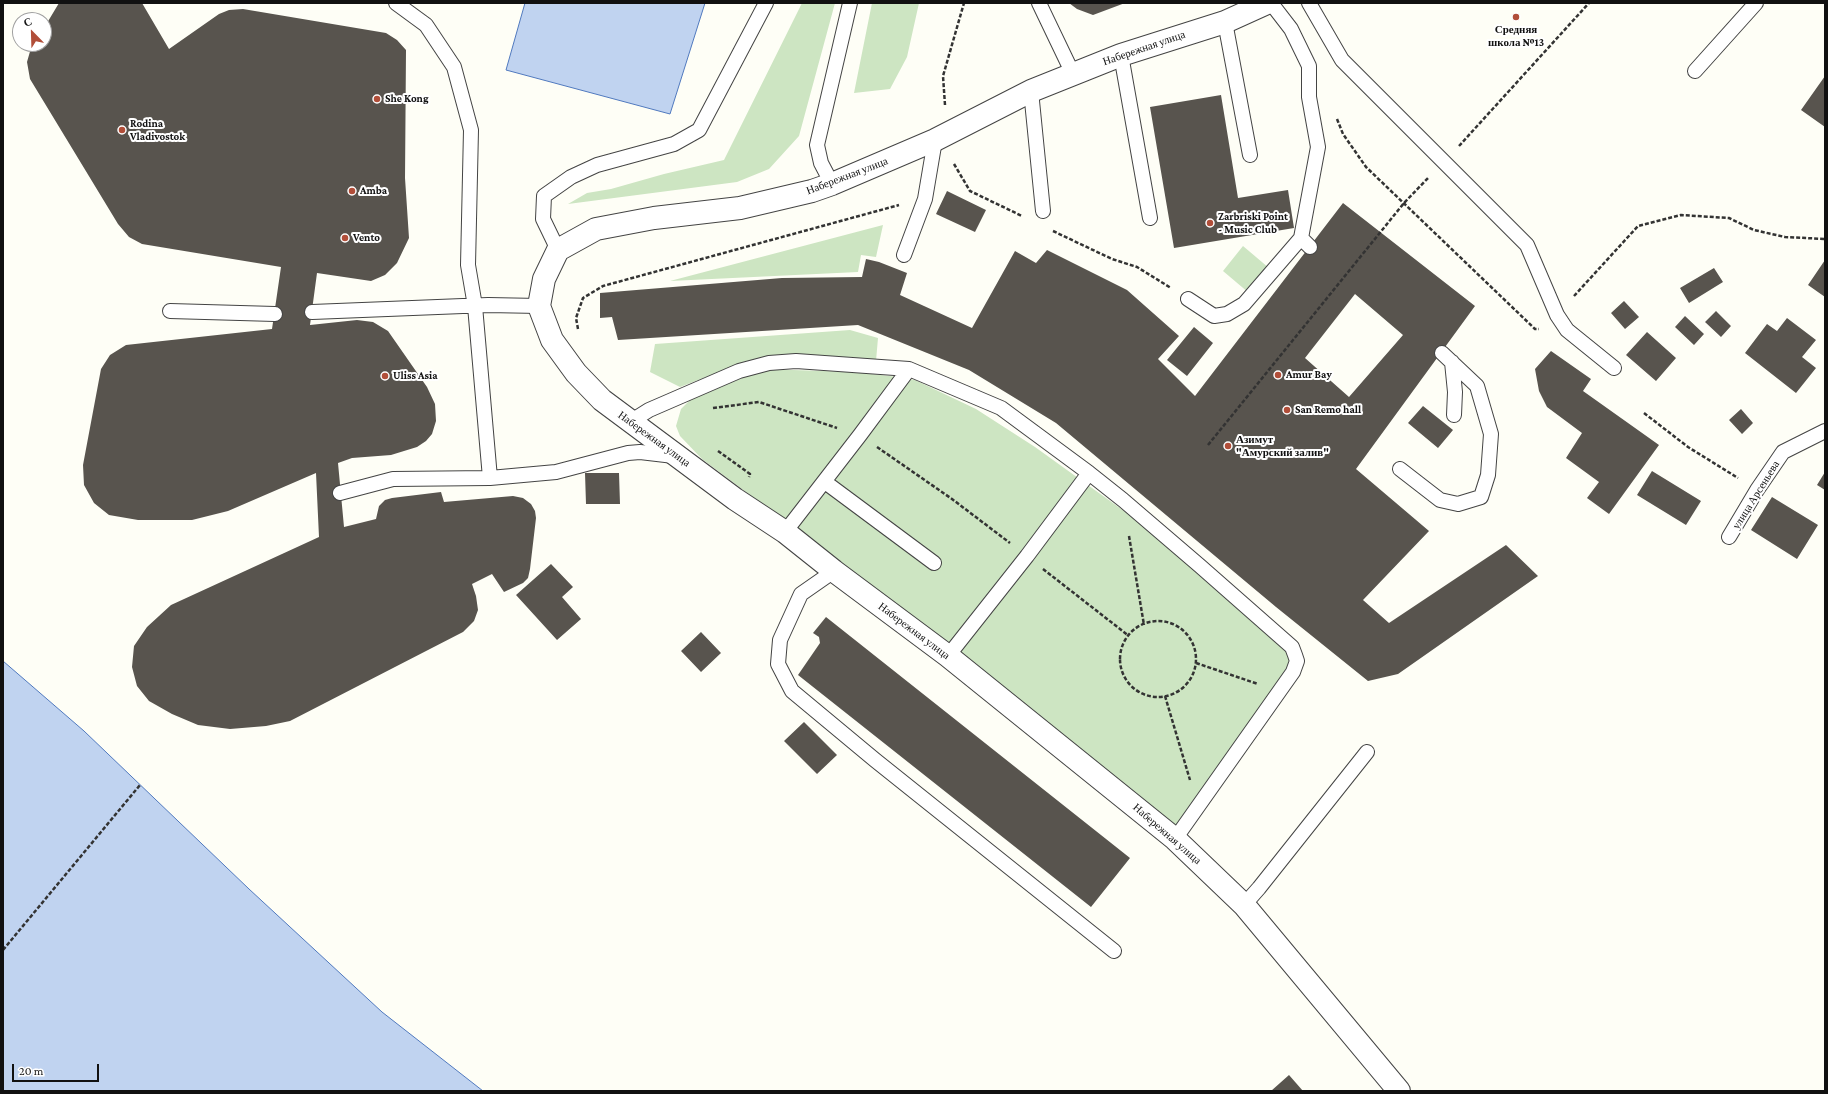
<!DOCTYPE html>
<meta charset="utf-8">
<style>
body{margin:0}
#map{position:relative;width:1828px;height:1094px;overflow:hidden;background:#fefef6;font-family:"Crimson Pro",serif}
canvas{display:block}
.frame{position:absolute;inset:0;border:4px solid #111;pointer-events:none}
.north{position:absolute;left:12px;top:12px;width:40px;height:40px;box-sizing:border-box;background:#fff;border:1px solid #a0a0a0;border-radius:50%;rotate:337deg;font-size:11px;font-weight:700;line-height:16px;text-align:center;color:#111}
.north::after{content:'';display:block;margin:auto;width:14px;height:18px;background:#b14e39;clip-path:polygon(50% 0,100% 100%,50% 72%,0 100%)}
.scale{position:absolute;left:12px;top:1064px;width:87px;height:18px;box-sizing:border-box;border:2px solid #111;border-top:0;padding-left:5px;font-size:12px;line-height:14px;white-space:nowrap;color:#111;-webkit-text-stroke:3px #fff;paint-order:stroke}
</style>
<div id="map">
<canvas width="1828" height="1094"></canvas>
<div class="frame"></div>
<div class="north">С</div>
<div class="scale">20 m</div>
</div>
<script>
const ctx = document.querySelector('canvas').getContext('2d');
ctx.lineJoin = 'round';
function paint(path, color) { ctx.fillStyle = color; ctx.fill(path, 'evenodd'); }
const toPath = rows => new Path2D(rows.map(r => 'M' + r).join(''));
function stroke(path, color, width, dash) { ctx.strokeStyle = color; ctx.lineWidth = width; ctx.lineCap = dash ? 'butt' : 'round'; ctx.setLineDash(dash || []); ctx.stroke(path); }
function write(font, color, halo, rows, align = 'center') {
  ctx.font = font + ' "Crimson Pro",serif'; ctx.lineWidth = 4; ctx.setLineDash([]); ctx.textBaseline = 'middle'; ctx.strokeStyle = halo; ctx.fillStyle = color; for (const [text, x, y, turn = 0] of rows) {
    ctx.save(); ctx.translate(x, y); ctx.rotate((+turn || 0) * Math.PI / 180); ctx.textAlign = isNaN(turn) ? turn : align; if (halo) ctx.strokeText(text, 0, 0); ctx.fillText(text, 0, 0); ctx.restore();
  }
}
const green = toPath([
 [802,3,835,3,799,136,769,169,737,182,568,204,587,193,611,189,664,174,724,160],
 [872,3,919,3,907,57,890,89,854,93],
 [883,225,876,257,861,255,858,272,670,281],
 [1243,246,1269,268,1249,293,1223,271],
 [850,330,878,338,876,361,773,355,743,363,680,387,650,372,655,344],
 [763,369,854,372,898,377,915,380,976,409,1035,447,1131,516,1284,644,1290,654,1288,666,1178,827,795,529,702,459,680,436,676,426,681,409,690,400]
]);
const water = toPath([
 [525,3,705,3,670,114,506,70,525,3],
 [3,661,84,731,249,889,382,1012,483,1091,3,1091,3,661]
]);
const building = toPath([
 [59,3,142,3,169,49,219,14,229,10,243,9,386,33,397,40,406,50,405,178,409,238,397,263,385,275,371,281,317,273,310,325,357,320,373,322,388,331,427,387,435,404,436,421,432,434,426,441,417,447,391,455,352,458,338,463,344,527,376,519,379,506,385,500,392,498,441,492,444,502,513,496,523,498,531,504,535,511,536,518,530,569,528,578,523,583,504,592,492,574,472,584,476,596,478,610,474,621,463,632,290,721,266,726,230,729,198,725,172,714,149,701,137,686,132,667,134,646,147,627,171,605,319,537,316,473,228,511,192,520,138,520,109,515,94,503,84,485,83,465,101,369,110,355,126,345,272,329,281,267,142,244,129,237,118,224,30,79,27,62,31,48,34,44,44,44,44,28],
 [1069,3,1125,3,1093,15,1077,9],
 [1825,76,1825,127,1801,110],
 [1221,95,1238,198,1288,190,1294,228,1174,248,1150,107],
 [947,191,986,210,975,232,936,214],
 [1343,203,1475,306,1356,469,1429,531,1363,600,1389,623,1506,545,1538,576,1398,674,1368,681,1276,607,1056,423,969,370,858,325,618,340,612,317,600,318,600,293,782,278,862,277,866,259,879,262,907,273,900,295,972,328,1015,251,1036,263,1047,250,1127,290,1179,336,1158,359,1195,396],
 [1355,294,1403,335,1349,397,1305,358],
 [1825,260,1825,297,1808,285],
 [1714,268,1723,282,1689,303,1680,288],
 [1624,301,1639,317,1625,329,1611,313],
 [1716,311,1731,326,1721,337,1705,322],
 [1685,316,1704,334,1694,345,1675,327],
 [1787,318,1816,340,1802,357,1816,368,1796,393,1745,353,1767,324,1777,331],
 [1194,327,1213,343,1187,376,1167,360],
 [1647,332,1676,358,1656,381,1626,355],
 [1551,351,1591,379,1583,391,1659,445,1609,514,1587,498,1599,482,1566,458,1582,433,1547,407,1539,391,1535,369],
 [1423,406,1453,430,1438,448,1408,423],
 [1741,409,1753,423,1742,434,1729,420],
 [1652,471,1701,501,1686,525,1637,495],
 [1825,472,1825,490,1817,485],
 [585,473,619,473,620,504,586,504],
 [1772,497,1818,525,1797,559,1751,530],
 [551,564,573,587,562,597,581,619,557,640,516,595],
 [826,617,1130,858,1091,907,798,675,820,643,819,637,813,633],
 [701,632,721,653,701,672,681,651],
 [804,722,837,755,817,774,784,741],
 [1289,1075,1303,1091,1271,1091]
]);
const path = toPath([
 [945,105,943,76,964,3],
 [1337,119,1343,134,1366,167,1535,329,1539,329],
 [1459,146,1589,3],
 [954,164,970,191,1022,216],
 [1053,231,1112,259,1137,267,1171,288],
 [1574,296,1638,226,1681,215,1729,218,1754,230,1785,237,1825,239],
 [578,329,576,318,583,298,603,286,899,205],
 [713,408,759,402,837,428],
 [1644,413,1688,447,1738,478],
 [1208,445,1404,203,1429,177],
 [877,447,952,499,1010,543],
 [718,451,750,474,749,477],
 [1129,536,1144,625],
 [1043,569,1129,636],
 '1120 659a38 38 0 1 1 76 0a38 38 0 1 1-76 0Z',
 [1196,663,1258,684],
 [1165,696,1190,780],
 [3,950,140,785]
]);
const service = toPath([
 [396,3,426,25,454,67,471,130,468,265,475,306,490,478],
 [1039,3,1073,74],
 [1309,3,1342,60,1527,245,1557,315,1567,330,1614,368],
 [1225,22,1250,155],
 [1121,55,1150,218],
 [1695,71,1756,3],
 [1031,91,1043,211],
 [832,184,821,163,817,145,850,3],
 [1301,238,1310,247],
 [558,250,543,219,544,196,571,177,597,165,674,144,699,130,766,3],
 [904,255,925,199,935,140],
 [1188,299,1214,316,1227,314,1244,304,1301,238,1318,147,1309,97,1309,66,1291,29,1271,3],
 [170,311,275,314],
 [312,312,488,305,539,306],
 [1452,362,1455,392,1454,415],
 [630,422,649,410,739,371,769,363,796,361,909,369,1001,408,1089,473,1123,500,1200,566,1292,647,1295,655,1297,661,1293,672,1175,839],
 [1400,469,1440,500,1458,504,1481,497,1488,475,1491,434,1477,386,1442,353],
 [825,482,934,563],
 [340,493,393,479,490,478,556,472,628,453,640,452,674,456],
 [785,532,860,435,909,369],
 [1729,537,1757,490,1783,452,1825,431],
 [834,571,801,594,780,640,778,664,792,691,875,760,1114,951],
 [948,656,1027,556,1089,473],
 [1244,905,1259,888,1367,752]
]);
const minor = toPath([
 [1267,3,1225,22,1121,55,1031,91,935,140,832,184,812,191,740,208,654,218,596,229,558,250,544,279,539,306,552,340,576,373,602,400,735,499,785,532,834,571,948,656,1175,839,1244,905,1399,1091]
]);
const markers = [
 [1516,17,4,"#b14e39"],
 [377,99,4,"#b14e39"],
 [122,130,4,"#b14e39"],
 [352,191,4,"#b14e39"],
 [1210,223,4,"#b14e39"],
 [345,238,4,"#b14e39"],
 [1278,375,4,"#b14e39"],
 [385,376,4,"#b14e39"],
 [1287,410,4,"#b14e39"],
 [1228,446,4,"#b14e39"]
];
const poiNames = [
 ["Средняя",1516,30,"center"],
 ["школа №13",1516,43,"center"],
 ["She Kong",385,99],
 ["Rodina",130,124],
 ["Vladivostok",130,137],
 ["Amba",360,191],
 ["Zarbriski Point",1218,217],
 ["- Music Club",1218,230],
 ["Vento",353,238],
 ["Amur Bay",1286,375],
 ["Uliss Asia",393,376],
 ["San Remo hall",1295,410],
 ["Азимут",1236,440],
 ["\"Амурский залив\"",1236,453]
];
const streetNames = [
 ["Набережная улица",1144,48,-19],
 ["Набережная улица",847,176,-21],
 ["Набережная улица",654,439,36],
 ["улица Арсеньева",1756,495,-58],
 ["Набережная улица",914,631,37],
 ["Набережная улица",1167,834,41]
];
paint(green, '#cde5c2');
paint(water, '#c0d3f0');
stroke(water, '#5079be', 1);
paint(building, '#58544e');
stroke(service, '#444', 16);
stroke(minor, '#444', 24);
stroke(path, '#333', 2.5, [4, 2]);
stroke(service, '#fff', 14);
stroke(minor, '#fff', 22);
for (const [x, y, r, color] of markers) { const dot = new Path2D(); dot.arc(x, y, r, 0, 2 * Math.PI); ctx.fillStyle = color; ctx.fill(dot); stroke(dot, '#fff', 1.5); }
write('bold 11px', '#111', '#fff', poiNames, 'left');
write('11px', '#111', '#fff', streetNames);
</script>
